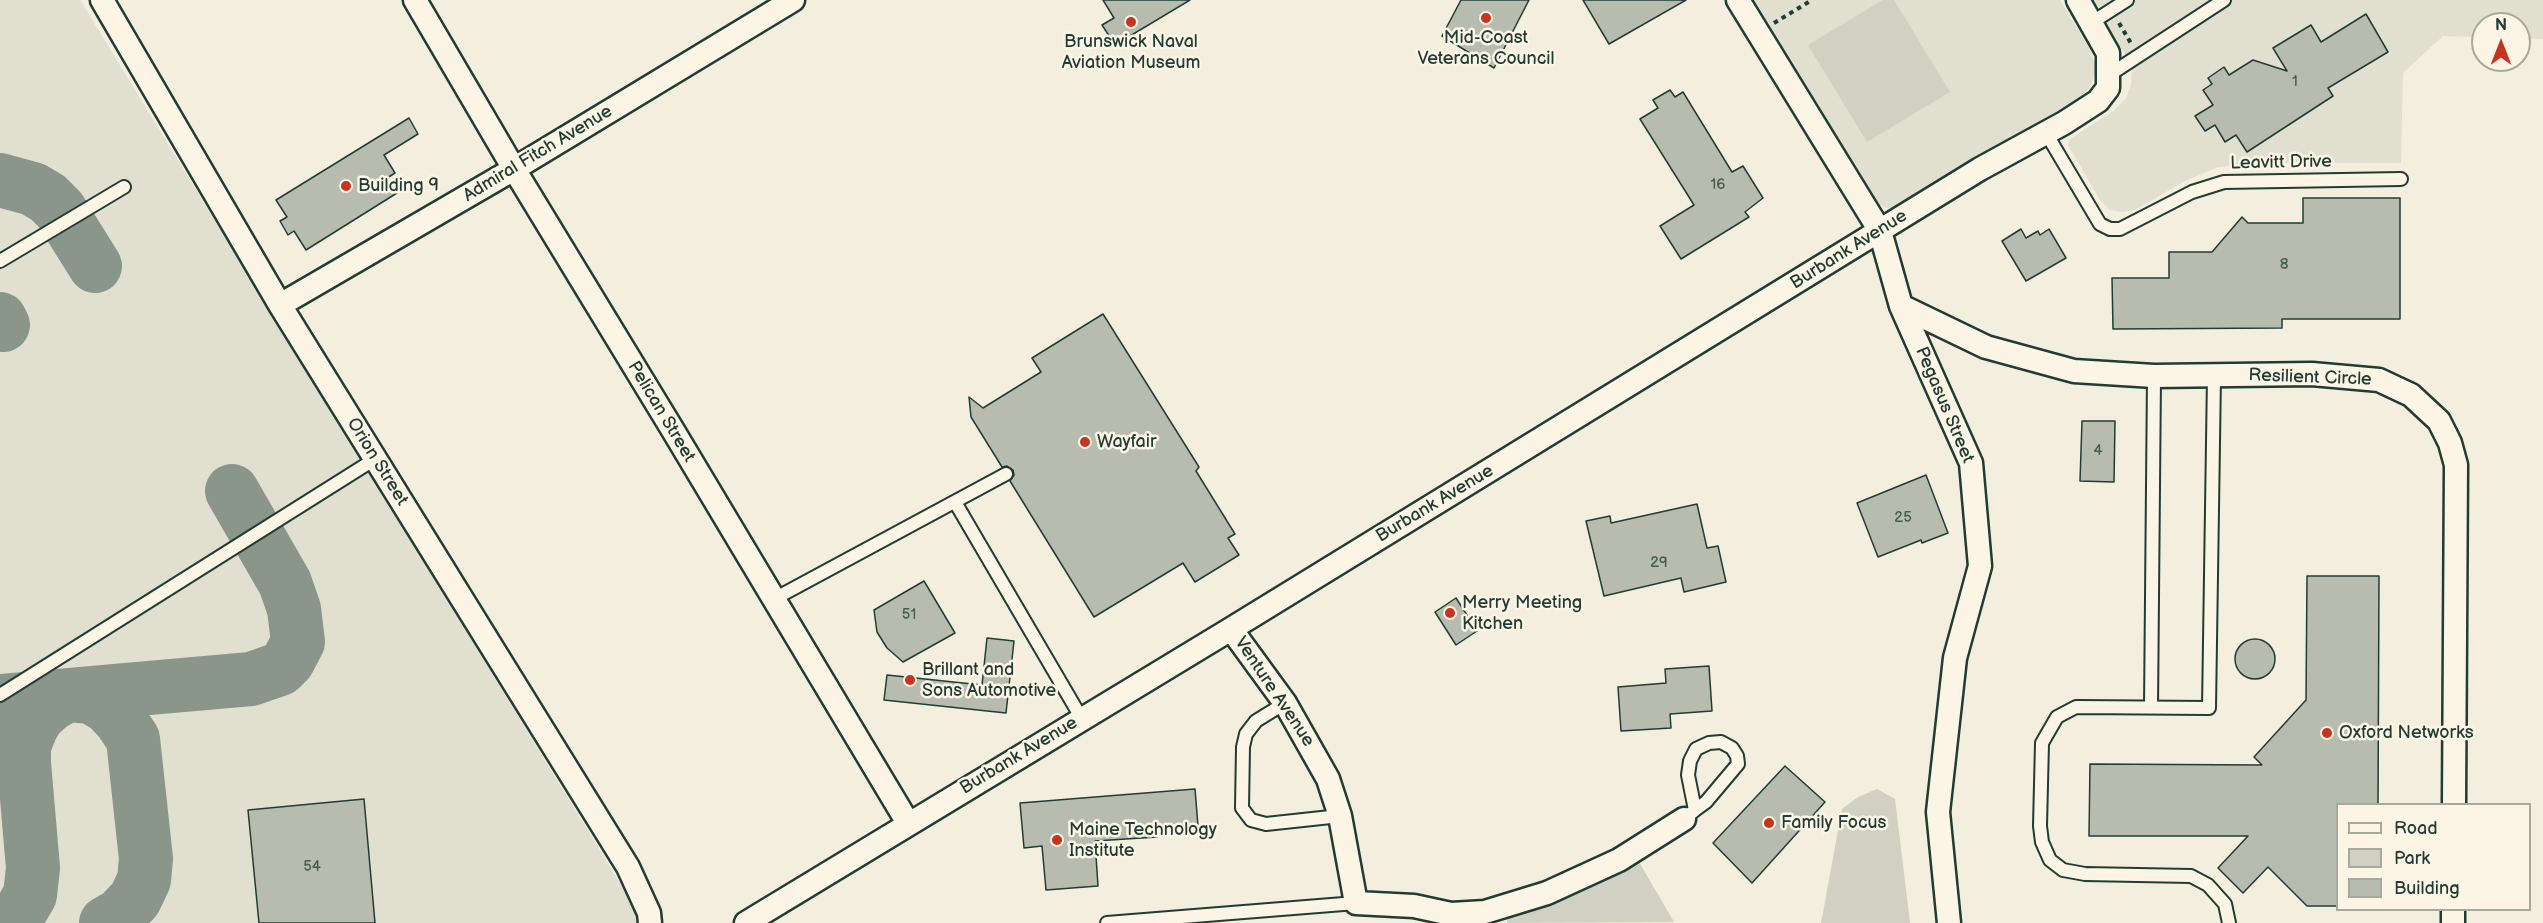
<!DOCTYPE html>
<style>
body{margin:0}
#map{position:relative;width:2543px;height:923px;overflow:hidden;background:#f3eede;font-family:"Balsamiq Sans",sans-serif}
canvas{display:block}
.legend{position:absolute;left:2336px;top:803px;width:195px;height:108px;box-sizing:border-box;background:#fcf5e5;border:2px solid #a4ab9e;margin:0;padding:8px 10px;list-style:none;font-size:18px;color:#1f3d34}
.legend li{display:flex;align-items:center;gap:12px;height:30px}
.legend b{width:30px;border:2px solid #a4ab9e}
.north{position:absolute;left:2471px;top:12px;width:60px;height:60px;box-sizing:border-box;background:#fcf5e5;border:2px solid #a4ab9e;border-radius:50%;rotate:0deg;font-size:16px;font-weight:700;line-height:24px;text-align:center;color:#1f3d34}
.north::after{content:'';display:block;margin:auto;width:21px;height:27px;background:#c8321e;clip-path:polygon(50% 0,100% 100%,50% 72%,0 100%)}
</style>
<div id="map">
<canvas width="2543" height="923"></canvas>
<ul class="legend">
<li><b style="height:8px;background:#fcf5e5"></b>Road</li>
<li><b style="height:16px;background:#d0d1c2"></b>Park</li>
<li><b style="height:16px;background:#b8bcae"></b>Building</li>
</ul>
<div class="north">N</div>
</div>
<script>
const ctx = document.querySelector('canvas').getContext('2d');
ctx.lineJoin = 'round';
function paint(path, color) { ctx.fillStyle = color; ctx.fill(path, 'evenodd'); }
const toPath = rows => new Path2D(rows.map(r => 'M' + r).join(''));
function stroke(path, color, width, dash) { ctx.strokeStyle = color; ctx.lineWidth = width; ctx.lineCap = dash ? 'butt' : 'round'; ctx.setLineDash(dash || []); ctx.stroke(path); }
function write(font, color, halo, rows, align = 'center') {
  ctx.font = font + ' "Balsamiq Sans",sans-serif'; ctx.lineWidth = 5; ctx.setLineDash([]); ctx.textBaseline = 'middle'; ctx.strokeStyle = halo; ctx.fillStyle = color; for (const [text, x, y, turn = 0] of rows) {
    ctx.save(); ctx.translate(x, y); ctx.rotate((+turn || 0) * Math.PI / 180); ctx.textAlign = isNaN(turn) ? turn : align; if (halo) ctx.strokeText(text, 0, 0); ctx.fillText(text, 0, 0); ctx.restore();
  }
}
const built = toPath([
 [0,0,80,0,634,906,637,923,0,923],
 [1754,0,2060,0,2089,48,2095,64,2094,77,2089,89,2078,98,1897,208,1889,208,1880,205],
 [2093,0,2543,0,2543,39,2519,38,2519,24,2483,24,2483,37,2443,36,2403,73,2401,163,2260,163,2218,167,2185,181,2135,210,2123,212,2110,210,2100,200,2068,145,2070,139,2115,110,2126,98,2131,85,2132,66]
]);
const green = toPath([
 [1883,0,1894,0,1950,92,1867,142,1808,45],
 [1877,789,1895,799,1910,923,1821,923,1842,809,1858,797],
 [1639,862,1674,922,1507,923,1507,915,1596,882]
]);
const taxiway = toPath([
 [0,180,33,189,48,198,60,210,95,266],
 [0,319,3,325],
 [0,701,251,679,280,669,288,661,298,642,294,609,285,583,232,491],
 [24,763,24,746,31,728,38,716,50,705,68,695,92,697,108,707,121,721,133,739,146,859,144,880,135,899,120,915,106,923],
 [10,923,17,917,30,895,33,868,24,763,12,730]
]);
const building = toPath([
 [1103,0,1190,0,1115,45,1102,25,1114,18,1103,0],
 [1461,0,1529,0,1494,68,1442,36,1461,0],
 [1583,0,1686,0,1609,44,1583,0],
 [2366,14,2388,52,2328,88,2333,96,2247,152,2236,135,2225,142,2215,125,2205,131,2195,116,2213,105,2203,90,2212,84,2208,78,2224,67,2229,75,2253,60,2287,71,2273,48,2311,25,2321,42,2366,14],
 [1670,90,1675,97,1683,92,1732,172,1743,166,1763,198,1745,212,1749,217,1681,259,1660,226,1694,205,1640,119,1658,108,1653,100,1670,90],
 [409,118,418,134,384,155,395,173,387,178,397,193,306,250,294,231,288,235,280,221,287,217,276,200,409,118],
 [2303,198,2400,198,2400,319,2282,319,2282,328,2113,329,2112,278,2169,278,2169,252,2212,252,2242,217,2248,223,2303,223,2303,198],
 [2021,229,2026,238,2038,231,2040,235,2049,229,2066,258,2026,281,2002,241,2021,229],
 [1103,314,1199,467,1196,471,1235,534,1228,538,1239,555,1195,582,1183,563,1094,617,1010,481,1014,475,1013,470,1007,466,1002,467,971,417,969,397,983,408,1041,372,1032,358,1103,314],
 [2082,421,2115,421,2114,482,2080,481,2082,421],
 [1926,475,1948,533,1922,543,1921,540,1878,557,1857,503,1926,475],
 [1697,504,1707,548,1718,546,1726,582,1684,592,1681,578,1604,596,1586,521,1610,516,1611,523,1697,504],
 [2307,576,2379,576,2378,804,2337,804,2337,906,2307,906,2268,867,2243,893,2218,868,2248,836,2089,836,2090,764,2262,765,2254,757,2306,700,2307,576],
 [924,581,955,633,903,662,887,648,877,632,874,610,924,581],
 [1456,598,1477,631,1456,645,1435,612,1456,598],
 [987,638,1014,641,1006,713,884,700,887,675,982,685,987,638],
 '2235 659a20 20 0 1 1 40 0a20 20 0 1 1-40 0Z',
 [1709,666,1712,711,1670,714,1671,728,1621,731,1618,687,1666,683,1665,669,1709,666],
 [1785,766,1825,802,1752,883,1713,843,1785,766],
 [1195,789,1198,826,1157,829,1157,837,1095,841,1098,886,1046,890,1042,846,1024,848,1020,803,1195,789],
 [364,799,375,923,259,923,248,810,364,799]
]);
const path = toPath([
 [1774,23,1812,0],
 [2119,23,2132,45]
]);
const lane = toPath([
 [2091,23,2127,0],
 [2109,75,2224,0],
 [2046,133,2100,224,2110,229,2120,229,2192,192,2224,182,2401,179],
 [0,261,124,187],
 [2214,376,2209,708,2076,707,2057,717,2042,743,2040,826,2042,842,2050,860,2063,870,2085,874,2191,876,2208,885,2225,904,2229,923],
 [955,502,1082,719],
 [774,599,1006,474],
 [0,695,375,459],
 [1285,703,1256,721,1246,734,1243,747,1242,808,1251,820,1266,824,1340,816],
 [2151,707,2154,376],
 [1684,819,1695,810,1706,802,1738,764,1737,756,1732,748,1721,742,1709,743,1696,749,1690,761,1688,775,1695,810],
 [1107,923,1356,903]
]);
const street = toPath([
 [102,0,280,305,628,867,649,913,650,923],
 [415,0,514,169,674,432,908,823],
 [1738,0,1880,231,1901,306,1971,463,1980,566,1955,658,1938,812,1949,923],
 [280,305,514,169,793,0],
 [1901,306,1986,347,2074,371,2154,376,2312,374,2379,380,2411,395,2439,421,2450,443,2456,465,2454,804],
 [1231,629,1285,703,1328,779,1340,816,1356,903,1414,906,1451,914,1485,912,1547,893,1619,860,1684,819],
 [746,923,1231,629,1980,169,2064,123,2098,101,2108,88,2108,53,2078,0],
 [2453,923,2453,910]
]);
const markers = [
 [1486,18,6,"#c8321e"],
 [1131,22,6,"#c8321e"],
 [346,186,6,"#c8321e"],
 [1085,442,6,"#c8321e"],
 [1450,613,6,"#c8321e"],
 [910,680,6,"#c8321e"],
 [2327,733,6,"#c8321e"],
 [1769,823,6,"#c8321e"],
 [1057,840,6,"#c8321e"]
];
const numberNames = [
 ["1",2295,82],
 ["16",1718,185],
 ["8",2284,265],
 ["4",2098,451],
 ["25",1903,518],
 ["29",1659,563],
 ["51",909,615],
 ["54",312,867]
];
const poiNames = [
 ["Mid-Coast",1486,38,"center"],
 ["Veterans Council",1486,59,"center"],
 ["Brunswick Naval",1131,42,"center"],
 ["Aviation Museum",1131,63,"center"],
 ["Building 9",358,186],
 ["Wayfair",1097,442],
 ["Merry Meeting",1462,603],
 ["Kitchen",1462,624],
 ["Brillant and",922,670],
 ["Sons Automotive",922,691],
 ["Oxford Networks",2339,733],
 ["Family Focus",1781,823],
 ["Maine Technology",1069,830],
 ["Institute",1069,851]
];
const streetNames = [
 ["Admiral Fitch Avenue",538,154,-31],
 ["Leavitt Drive",2281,163,-1],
 ["Burbank Avenue",1849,250,-32],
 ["Resilient Circle",2310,378,2],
 ["Pegasus Street",1944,405,67],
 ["Pelican Street",661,412,59],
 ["Orion Street",377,462,58],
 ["Burbank Avenue",1435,504,-31],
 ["Venture Avenue",1274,692,56],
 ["Burbank Avenue",1019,756,-31]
];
paint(built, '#e1dfd0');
paint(green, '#d0d1c2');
stroke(taxiway, '#899689', 54);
paint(building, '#b8bcae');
stroke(building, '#1f3d34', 1.5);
stroke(lane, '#1f3d34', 16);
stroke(street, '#1f3d34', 27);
stroke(path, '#1f3d34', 4, [4.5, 4.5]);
stroke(lane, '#fcf5e5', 12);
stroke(street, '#fcf5e5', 22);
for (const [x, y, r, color] of markers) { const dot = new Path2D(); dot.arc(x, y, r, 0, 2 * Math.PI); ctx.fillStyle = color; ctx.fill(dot); stroke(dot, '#fcf5e5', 2); }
write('15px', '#455d52', null, numberNames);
write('18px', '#1f3d34', '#fcf5e5', poiNames, 'left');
write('18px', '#1f3d34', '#fcf5e5', streetNames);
</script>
